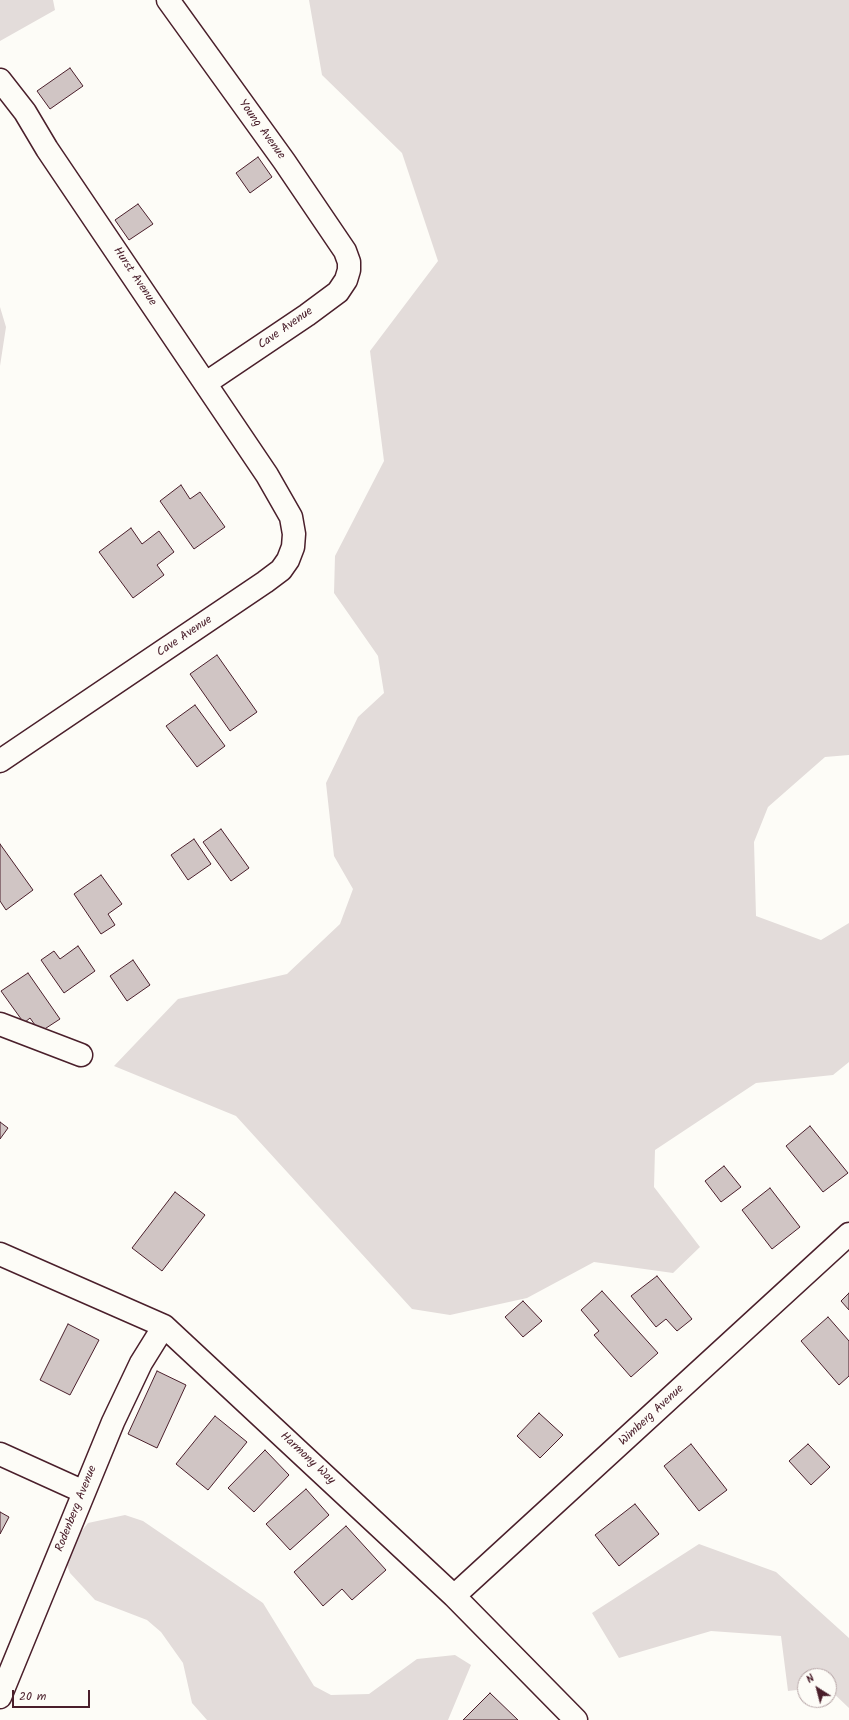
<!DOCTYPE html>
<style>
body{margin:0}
#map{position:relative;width:849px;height:1720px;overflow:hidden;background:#fdfcf7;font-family:Kalam,sans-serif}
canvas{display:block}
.north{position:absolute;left:797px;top:1668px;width:40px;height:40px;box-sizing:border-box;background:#fdfcf7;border:1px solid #b5a4a5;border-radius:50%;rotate:324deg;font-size:11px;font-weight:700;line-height:16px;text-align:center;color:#4a1f2b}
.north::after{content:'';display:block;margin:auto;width:14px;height:18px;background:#4a1f2b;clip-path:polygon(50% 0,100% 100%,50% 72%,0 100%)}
.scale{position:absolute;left:12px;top:1690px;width:78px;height:18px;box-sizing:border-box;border:2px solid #4a1f2b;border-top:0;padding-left:5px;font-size:12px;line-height:14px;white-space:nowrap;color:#4a1f2b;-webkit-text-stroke:3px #fdfcf7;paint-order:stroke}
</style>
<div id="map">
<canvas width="849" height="1720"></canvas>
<div class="north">N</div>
<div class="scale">20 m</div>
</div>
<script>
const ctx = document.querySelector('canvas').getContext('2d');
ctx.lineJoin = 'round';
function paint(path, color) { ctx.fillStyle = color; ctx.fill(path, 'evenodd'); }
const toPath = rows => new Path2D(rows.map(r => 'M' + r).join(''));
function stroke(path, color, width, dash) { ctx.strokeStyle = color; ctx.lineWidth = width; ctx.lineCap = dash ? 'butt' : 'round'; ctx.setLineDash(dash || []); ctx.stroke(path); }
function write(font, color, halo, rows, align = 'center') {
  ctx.font = font + ' Kalam,sans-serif'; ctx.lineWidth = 4; ctx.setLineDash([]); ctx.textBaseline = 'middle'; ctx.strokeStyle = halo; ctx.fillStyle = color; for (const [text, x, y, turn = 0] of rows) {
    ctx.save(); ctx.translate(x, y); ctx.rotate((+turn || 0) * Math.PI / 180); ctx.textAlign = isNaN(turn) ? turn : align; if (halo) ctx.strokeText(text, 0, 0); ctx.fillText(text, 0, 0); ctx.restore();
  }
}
const green = toPath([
 [0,0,53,0,55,10,0,41],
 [309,0,849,0,849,755,825,757,768,807,754,842,756,916,821,940,849,923,849,1062,833,1075,756,1083,655,1150,654,1187,700,1247,673,1273,594,1262,527,1298,450,1315,412,1309,236,1116,114,1066,178,999,287,974,340,924,353,889,334,856,326,783,358,717,384,693,378,656,334,593,335,556,384,461,370,351,438,261,402,153,322,75],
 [0,307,6,327,0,366],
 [125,1515,143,1521,263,1603,314,1686,331,1695,369,1694,417,1659,455,1655,471,1665,448,1720,207,1720,192,1703,183,1663,161,1632,147,1620,95,1600,70,1573,63,1555,88,1523],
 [699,1544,776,1572,849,1638,849,1708,829,1689,829,1676,805,1676,805,1689,788,1691,781,1636,711,1631,619,1658,592,1613]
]);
const building = toPath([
 [70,68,83,86,50,109,37,91,70,68],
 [258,157,272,177,250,193,236,173,258,157],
 [138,204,153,224,129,240,115,220,138,204],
 [181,485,190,499,200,492,225,527,194,549,160,501,181,485],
 [131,528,142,544,159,531,174,552,157,565,164,575,133,598,99,552,131,528],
 [217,655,257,712,230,731,190,674,217,655],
 [195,705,225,746,197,767,166,726,195,705],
 [221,829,249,868,231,881,203,842,221,829],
 [194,839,211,864,188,880,171,855,194,839],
 [0,844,33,890,6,910,0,901,0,844],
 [101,875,122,904,108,914,115,925,101,934,74,894,101,875],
 [78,946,95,971,64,993,41,960,54,951,60,959,78,946],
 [133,960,150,985,127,1001,110,976,133,960],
 [28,973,60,1019,40,1032,30,1018,24,1023,1,991,28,973],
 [0,1122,8,1128,0,1139,0,1122],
 [810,1126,848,1173,823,1192,786,1146,810,1126],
 [724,1166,741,1187,721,1202,705,1181,724,1166],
 [770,1188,800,1227,772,1249,742,1210,770,1188],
 [175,1192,205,1215,162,1271,132,1248,175,1192],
 [657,1276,692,1319,677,1331,666,1319,656,1327,631,1296,657,1276],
 [602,1291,658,1353,631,1377,594,1335,599,1331,581,1310,602,1291],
 [849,1293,849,1310,841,1301,849,1293],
 [523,1301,542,1321,523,1337,505,1317,523,1301],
 [828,1317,849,1341,849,1376,839,1385,801,1341,828,1317],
 [68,1324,99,1340,70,1395,40,1380,68,1324],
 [157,1371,186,1385,157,1448,128,1434,157,1371],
 [539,1413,563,1435,540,1458,517,1436,539,1413],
 [215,1416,247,1442,208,1490,176,1464,215,1416],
 [691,1444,727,1490,699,1511,664,1466,691,1444],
 [808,1444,830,1467,811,1485,789,1461,808,1444],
 [265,1450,289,1475,254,1512,228,1488,265,1450],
 [306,1489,329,1515,290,1550,266,1524,306,1489],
 [635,1504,659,1534,619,1566,595,1535,635,1504],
 [0,1512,9,1517,0,1534,0,1512],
 [346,1526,386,1570,352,1600,342,1589,323,1606,294,1572,346,1526],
 [490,1693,518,1720,463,1720,490,1693]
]);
const minor = toPath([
 [168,0,284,161,345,251,349,262,349,270,346,280,338,292,307,315,206,383],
 [0,80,25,112,47,149,267,475,291,517,294,534,293,547,288,560,281,570,265,582,0,761],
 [0,1024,81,1055],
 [0,1254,164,1326,454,1596,576,1720],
 [0,1454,84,1492],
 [454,1596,849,1234],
 [0,1697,113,1422,141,1363,164,1326]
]);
const streetNames = [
 ["Young Avenue",261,130,54],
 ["Hurst Avenue",134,277,56],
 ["Cave Avenue",286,329,-35],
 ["Cave Avenue",185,637,-34],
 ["Wimberg Avenue",652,1416,-43],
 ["Harmony Way",307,1459,43],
 ["Rodenberg Avenue",77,1509,-68]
];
paint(green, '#e3dcda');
paint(building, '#d0c5c4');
stroke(building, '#4a1f2b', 1);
stroke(minor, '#4a1f2b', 25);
stroke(minor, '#fdfcf7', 22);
write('12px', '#4a1f2b', '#fdfcf7', streetNames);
</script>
